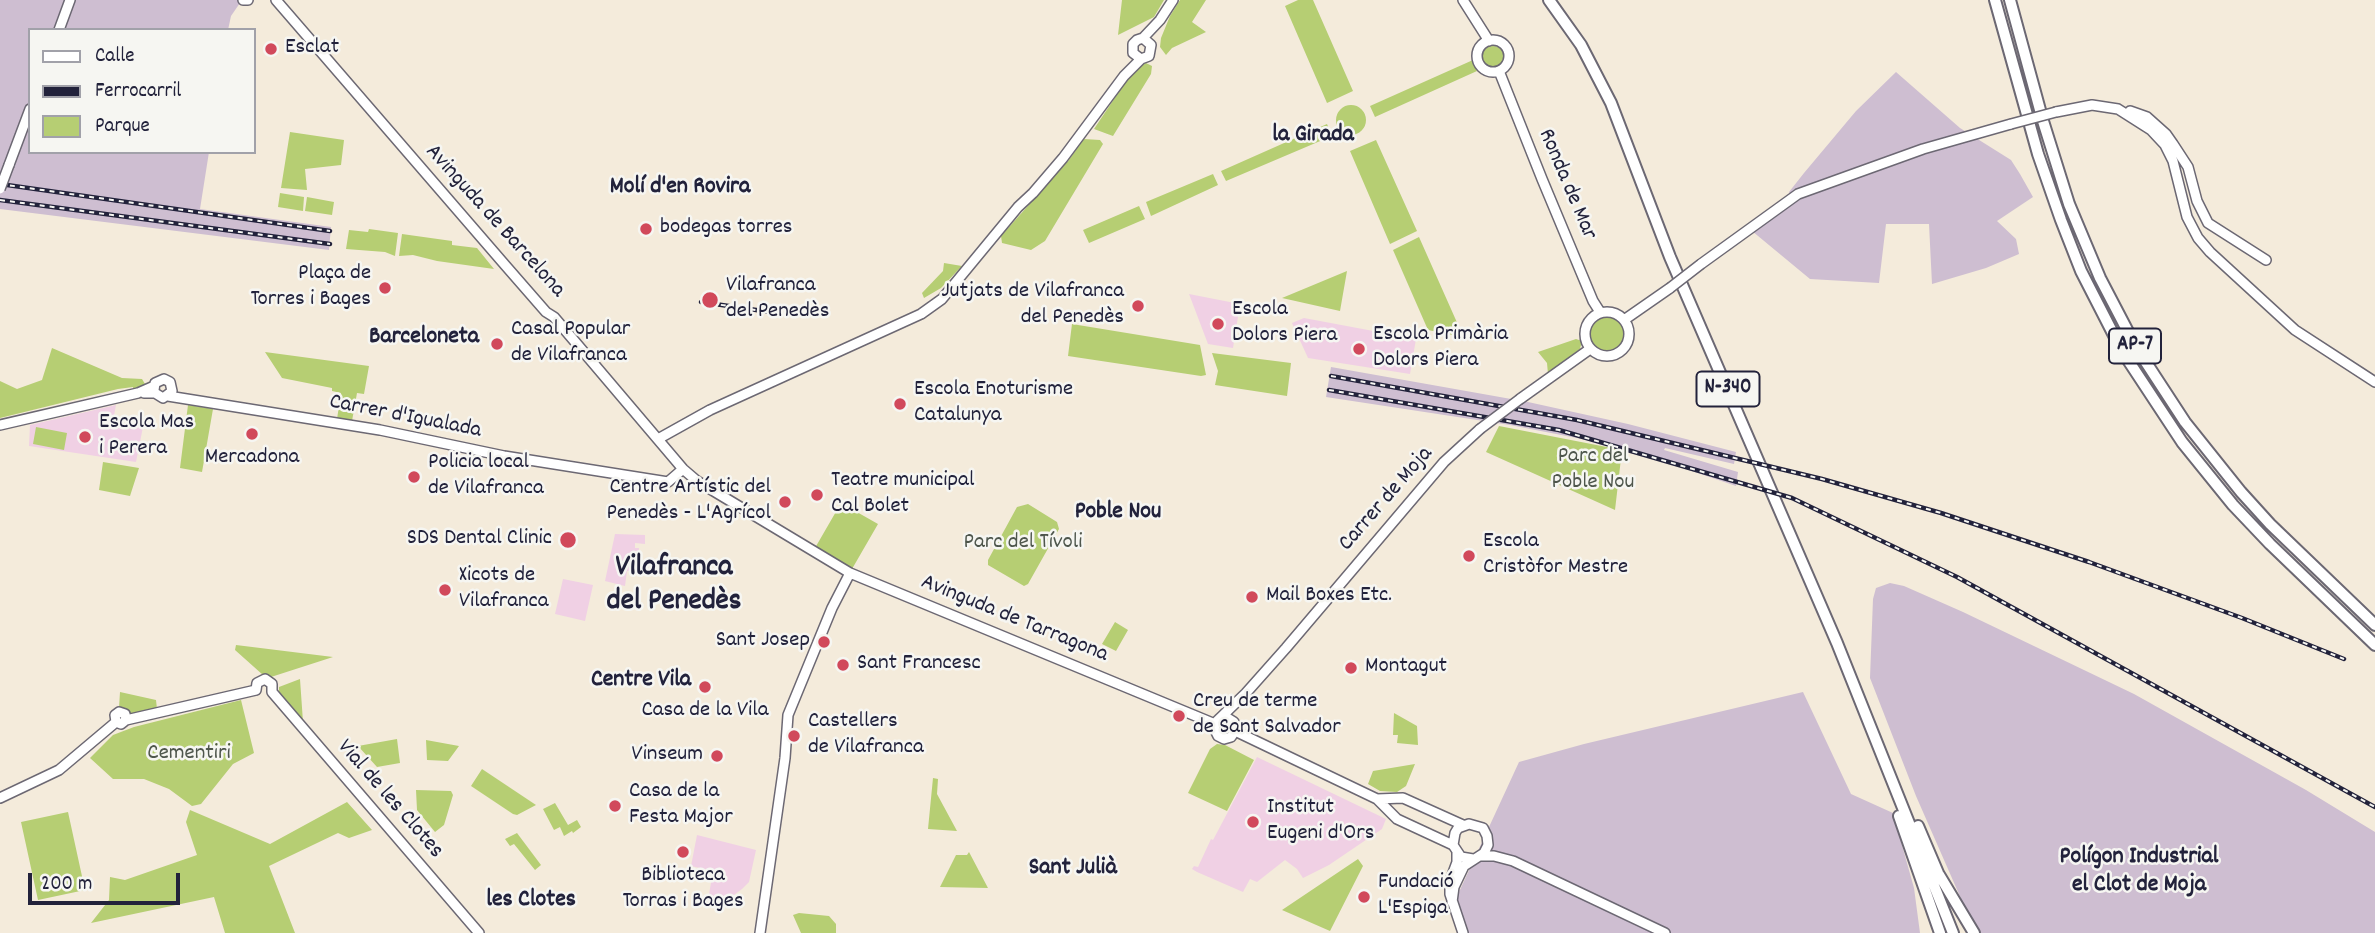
<!DOCTYPE html>
<meta charset="utf-8">
<style>
body{margin:0}
#map{position:relative;width:2375px;height:933px;overflow:hidden;background:#f4ebdb;font-family:Dekko,sans-serif}
canvas{display:block}
.legend{position:absolute;left:28px;top:28px;width:228px;height:126px;box-sizing:border-box;background:#f6f6f2;border:2px solid #a1a1a9;margin:0;padding:9px 12px;list-style:none;font-size:21px;color:#22223b}
.legend li{display:flex;align-items:center;gap:14px;height:35px}
.legend b{width:35px;border:2px solid #a1a1a9}
.scale{position:absolute;left:28px;top:873px;width:152px;height:32px;box-sizing:border-box;border:4px solid #22223b;border-top:0;padding-left:9px;font-size:21px;line-height:24px;white-space:nowrap;color:#22223b;-webkit-text-stroke:5px #f6f6f2;paint-order:stroke}
</style>
<div id="map">
<canvas width="2375" height="933"></canvas>
<ul class="legend">
<li><b style="height:9px;background:#fff"></b>Calle</li>
<li><b style="height:9px;background:#22223b"></b>Ferrocarril</li>
<li><b style="height:19px;background:#b6ce73"></b>Parque</li>
</ul>
<div class="scale">200 m</div>
</div>
<script>
const ctx = document.querySelector('canvas').getContext('2d');
ctx.lineJoin = 'round';
function paint(path, color) { ctx.fillStyle = color; ctx.fill(path, 'evenodd'); }
const toPath = rows => new Path2D(rows.map(r => 'M' + r).join(''));
function stroke(path, color, width, dash) { ctx.strokeStyle = color; ctx.lineWidth = width; ctx.lineCap = dash ? 'butt' : 'round'; ctx.setLineDash(dash || []); ctx.stroke(path); }
function write(font, color, halo, rows, align = 'center') {
  ctx.font = font + ' Dekko,sans-serif'; ctx.lineWidth = 5; ctx.setLineDash([]); ctx.textBaseline = 'middle'; ctx.strokeStyle = halo; ctx.fillStyle = color; for (const [text, x, y, turn = 0] of rows) {
    ctx.save(); ctx.translate(x, y); ctx.rotate((+turn || 0) * Math.PI / 180); ctx.textAlign = isNaN(turn) ? turn : align; if (halo) ctx.strokeText(text, 0, 0); ctx.fillText(text, 0, 0); ctx.restore();
  }
}
const built = toPath([
 [1189,294,1240,304,1233,348,1208,344],
 [1304,318,1416,339,1410,374,1308,358,1292,323],
 [116,405,113,421,143,427,136,462,29,446,30,425],
 [615,534,645,535,645,544,635,543,635,548,639,548,638,560,631,560,631,571,627,571,625,586,605,581],
 [563,579,593,585,585,621,555,614],
 [1257,757,1386,819,1382,829,1329,865,1303,878,1297,869,1285,860,1257,882,1250,879,1243,892,1197,872,1192,869,1194,866,1198,867,1211,839,1213,840],
 [697,835,756,850,749,882,742,889,716,908,707,906,713,871,691,866]
]);
const industrial = toPath([
 [0,0,242,0,231,16,228,30,30,30,30,152,209,152,200,209,331,227,329,250,0,209],
 [1896,72,1960,128,2011,160,2020,174,2033,197,1997,221,2016,239,2019,254,1986,268,1932,284,1929,224,1886,224,1879,283,1810,279,1752,231,1790,201,1789,192,1804,173,1856,111],
 [1331,367,1528,402,1628,424,1736,452,1734,464,1665,448,1664,450,1738,472,1736,486,1683,468,1587,440,1510,425,1326,397],
 [1890,583,1904,586,1963,612,2134,694,2306,790,2375,832,2375,933,1980,933,1962,901,1916,796,1870,678,1873,599,1876,588],
 [1803,692,1851,794,1893,813,1914,888,1920,933,1465,933,1453,905,1519,762,1584,744]
]);
const green = toPath([
 [1122,0,1164,0,1154,17,1118,35],
 [1180,0,1206,0,1192,22,1206,32,1172,48,1166,55,1160,47,1161,38,1170,16],
 [1298,0,1313,0,1353,91,1327,103,1285,6],
 '1482 57a11 11 0 1 1 22 0a11 11 0 1 1-22 0Z',
 [1473,60,1477,71,1375,117,1370,106],
 [1146,63,1152,66,1151,74,1113,136,1094,129,1134,69],
 '1336 120a15 15 0 1 1 30 0a15 15 0 1 1-30 0Z',
 [1327,124,1332,136,1226,181,1221,171],
 [290,132,344,140,341,165,305,169,307,190,281,188],
 [1084,139,1100,140,1103,144,1045,241,1031,250,1002,243,1001,236,1068,161],
 [1376,140,1417,231,1390,244,1350,151],
 [1213,174,1218,185,1151,216,1146,202],
 [280,193,304,197,303,211,278,207],
 [307,197,334,202,332,215,305,211],
 [1139,206,1145,219,1089,243,1083,230],
 [369,229,398,233,395,256,385,252,346,249,349,230,368,232],
 [402,234,452,241,452,245,477,248,494,269,437,261,413,255,399,256],
 [1419,237,1459,327,1458,334,1453,335,1428,330,1393,250],
 [944,263,962,266,941,288,924,298,922,293,943,271],
 [1347,271,1340,311,1282,298],
 '1588 334a18 18 0 1 1 36 0a18 18 0 1 1-36 0Z',
 [1072,324,1200,345,1206,375,1201,376,1068,356],
 [1576,339,1582,341,1580,349,1548,374,1547,363,1538,352],
 [52,348,122,378,142,379,145,384,133,390,133,387,118,389,0,418,0,381,17,389,42,380],
 [265,352,369,366,364,394,357,393,352,421,337,419,341,393,332,391,332,388,282,378],
 [1212,353,1291,363,1287,396,1215,385,1218,371],
 [188,405,213,409,202,472,180,468],
 [1499,426,1622,450,1615,510,1486,452],
 [36,427,67,433,64,450,33,444],
 [103,462,139,468,130,496,99,490],
 [841,503,878,524,852,569,815,548],
 [1028,504,1057,522,1059,529,1028,584,1024,586,988,565,988,560,1017,507],
 [1115,622,1128,630,1116,651,1102,644],
 [236,645,333,657,271,677,263,675,235,650],
 [300,679,303,722,279,693,279,687],
 [120,692,156,700,157,709,135,716,128,714,119,708],
 [241,700,254,753,233,764,201,804,192,806,169,789,144,779,113,779,90,758,113,735,134,727],
 [1394,713,1417,726,1418,745,1397,743,1398,735,1393,735],
 [397,739,400,763,377,767,358,746],
 [426,740,459,746,448,761,427,760],
 [1217,744,1225,745,1254,760,1227,811,1188,793,1210,749],
 [1415,764,1406,786,1397,792,1380,791,1368,784,1373,771],
 [482,769,536,805,517,815,513,814,471,786],
 [933,778,938,779,937,794,957,831,928,829],
 [416,790,451,791,453,795,444,825,435,832,417,810],
 [347,802,372,830,349,838,338,833,269,866,295,933,225,933,214,897,91,923,109,900,110,877,125,880,197,855,186,822,190,810,270,844],
 [555,803,568,825,577,820,581,827,573,833,572,831,564,836,560,827,554,830,543,809],
 [68,812,85,890,38,900,21,822],
 [517,833,541,865,535,870,514,844,510,846,505,839],
 [969,852,988,888,940,887,956,855,967,855],
 [1358,859,1363,866,1330,931,1282,910],
 [799,913,829,916,836,924,836,933,801,933,793,915]
]);
const secondary = toPath([
 [243,0,248,0],
 [276,0,505,265,546,312,554,317,683,469,697,481,850,573,1215,724],
 [1463,0,1489,41],
 [59,30,70,0],
 '1477 56a16 16 0 1 1 32 0a16 16 0 1 1-32 0Z',
 [1141,59,1133,53,1133,44,1137,40,1143,38,1160,20,1173,0],
 [1499,71,1542,179,1593,301,1600,312],
 [2130,111,2147,117,2166,134,2173,144,2188,167,2197,201,2208,223,2266,260],
 [2056,112,2092,105,2118,109,2151,130,2165,145,2173,161,2187,217,2198,238,2210,252,2295,330,2375,382],
 [9,165,30,109],
 [1701,264,1798,194,1923,149,2011,124],
 '1585 334a22 22 0 1 1 44 0a22 22 0 1 1-44 0Z',
 [1624,320,1670,288],
 [154,390,155,383,164,379,170,382,172,391],
 [144,393,155,393,163,398,171,392],
 [168,396,380,430,504,456,668,482,683,469],
 [1520,399,1590,349],
 [0,425,138,393,154,386],
 [658,439,710,410,921,314,942,299,1018,207,1033,193,1063,158,1124,76,1141,59,1149,56,1151,45,1143,38],
 [256,690,257,683,265,679,272,684,272,692],
 [272,692,479,933],
 [1219,719,1226,717,1234,722,1235,731,1231,737,1224,739,1218,736,1214,728,1217,721,1246,693,1286,648,1444,462,1480,429],
 [116,722,121,724,126,720,256,690],
 [116,722,115,715,119,712,125,714,126,720],
 [1235,731,1377,799,1397,819,1453,845],
 [0,798,59,770,116,722],
 [1377,799,1403,798,1463,825],
 [1457,853,1457,862,1450,881,1450,894,1463,933],
 [1480,856,1494,856,1513,861,1665,933],
 [1452,902,1454,887,1464,866,1484,853,1488,845,1487,836,1483,828,1469,824,1458,828,1455,833,1453,845,1461,857,1473,859],
 [760,933,785,758,788,715,832,608,850,573]
]);
const highway = toPath([
 [1549,0,1581,45,1611,103,1670,257,1837,643,1953,933],
 [1995,0,2038,154,2061,220,2081,271,2122,351,2182,442,2233,505,2270,544,2375,645],
 [2010,0,2043,121,2069,204,2100,278,2136,347,2185,422,2241,492,2270,524,2375,625],
 [1899,816,1940,933],
 [1918,826,1938,873,1974,933]
]);
const rail = toPath([
 [0,184,330,231],
 [0,200,330,244],
 [701,302,770,312],
 [1331,376,1577,420,1822,479,1941,513,2089,562,2242,618,2344,659],
 [1329,390,1559,430,1792,498,1957,577,2375,807]
]);
const secondaryBridge = toPath([
 [2011,124,2056,112],
 [0,189,9,165],
 [1670,288,1701,264],
 [1480,429,1520,399]
]);
const markers = [
 [271,49,7,"#d1495b"],
 [646,229,7,"#d1495b"],
 [385,288,7,"#d1495b"],
 [710,300,9,"#d1495b"],
 [1138,306,7,"#d1495b"],
 [1218,324,7,"#d1495b"],
 [497,344,7,"#d1495b"],
 [1359,349,7,"#d1495b"],
 [900,404,7,"#d1495b"],
 [252,434,7,"#d1495b"],
 [85,437,7,"#d1495b"],
 [414,477,7,"#d1495b"],
 [817,495,7,"#d1495b"],
 [785,502,7,"#d1495b"],
 [568,540,9,"#d1495b"],
 [1469,556,7,"#d1495b"],
 [445,590,7,"#d1495b"],
 [1252,597,7,"#d1495b"],
 [824,642,7,"#d1495b"],
 [843,665,7,"#d1495b"],
 [1351,668,7,"#d1495b"],
 [705,687,7,"#d1495b"],
 [1179,716,7,"#d1495b"],
 [794,736,7,"#d1495b"],
 [717,756,7,"#d1495b"],
 [615,806,7,"#d1495b"],
 [1253,822,7,"#d1495b"],
 [683,852,7,"#d1495b"],
 [1364,897,7,"#d1495b"]
];
const shields = [
 [2135,346,52],
 [1728,389,63]
];
const shieldNames = [
 ["AP-7",2135,346],
 ["N-340",1728,389]
];
const poiNames = [
 ["Esclat",285,49],
 ["bodegas torres",660,229],
 ["Plaça de",371,275,"right"],
 ["Torres i Bages",371,301,"right"],
 ["Vilafranca",726,287],
 ["del Penedès",726,313],
 ["Jutjats de Vilafranca",1124,293,"right"],
 ["del Penedès",1124,319,"right"],
 ["Escola",1232,311],
 ["Dolors Piera",1232,337],
 ["Casal Popular",511,331],
 ["de Vilafranca",511,357],
 ["Escola Primària",1373,336],
 ["Dolors Piera",1373,362],
 ["Escola Enoturisme",914,391],
 ["Catalunya",914,417],
 ["Escola Mas",99,424],
 ["i Perera",99,450],
 ["Mercadona",252,459,"center"],
 ["Policia local",428,464],
 ["de Vilafranca",428,490],
 ["Teatre municipal",831,482],
 ["Cal Bolet",831,508],
 ["Centre Artístic del",771,489,"right"],
 ["Penedès - L'Agrícol",771,515,"right"],
 ["SDS Dental Clinic",552,540,"right"],
 ["Escola",1483,543],
 ["Cristòfor Mestre",1483,569],
 ["Xicots de",459,577],
 ["Vilafranca",459,603],
 ["Mail Boxes Etc.",1266,597],
 ["Sant Josep",810,642,"right"],
 ["Sant Francesc",857,665],
 ["Montagut",1365,668],
 ["Creu de terme",1193,703],
 ["de Sant Salvador",1193,729],
 ["Casa de la Vila",705,712,"center"],
 ["Castellers",808,723],
 ["de Vilafranca",808,749],
 ["Vinseum",703,756,"right"],
 ["Casa de la",629,793],
 ["Festa Major",629,819],
 ["Institut",1267,809],
 ["Eugeni d'Ors",1267,835],
 ["Biblioteca",683,877,"center"],
 ["Torras i Bages",683,903,"center"],
 ["Fundació",1378,884],
 ["L'Espiga",1378,910]
];
const streetNames = [
 ["Ronda de Mar",1566,185,67],
 ["Avinguda de Barcelona",494,222,48],
 ["Carrer d'Igualada",405,418,11],
 ["Carrer de Moja",1387,500,-49],
 ["Avinguda de Tarragona",1014,620,22],
 ["Vial de les Clotes",389,800,49]
];
const parkNames = [
 ["Parc del",1593,458],
 ["Poble Nou",1593,484],
 ["Parc del Tívoli",1023,544],
 ["Cementiri",189,755]
];
const neighbourhoodNames = [
 ["la Girada",1313,137],
 ["Molí d'en Rovira",680,189],
 ["Barceloneta",424,339],
 ["Poble Nou",1118,514],
 ["Centre Vila",641,682],
 ["Polígon Industrial",2139,859],
 ["el Clot de Moja",2139,887],
 ["Sant Julià",1073,870],
 ["les Clotes",531,902]
];
const districtNames = [
 ["Vilafranca",674,570],
 ["del Penedès",674,604]
];
paint(built, '#f0d0e4');
paint(industrial, '#cebed1');
paint(green, '#b6ce73');
stroke(secondary, '#6c6873', 12);
stroke(highway, '#6c6873', 14);
stroke(secondary, '#fff', 9);
stroke(highway, '#fff', 10);
stroke(rail, '#22223b', 4.5);
stroke(rail, '#f6f6f2', 2, [5]);
stroke(secondaryBridge, '#6c6873', 12, []);
stroke(secondaryBridge, '#fff', 9);
for (const [x, y, r, color] of markers) { const dot = new Path2D(); dot.arc(x, y, r, 0, 2 * Math.PI); ctx.fillStyle = color; ctx.fill(dot); stroke(dot, '#f6f6f2', 2.5); }
for (const [x, y, w] of shields) { const box = new Path2D(); box.roundRect(x - w / 2, y - 17.5, w, 35, 5); ctx.fillStyle = '#f6f6f2'; ctx.fill(box); stroke(box, '#22223b', 2); }
write('bold 21px', '#22223b', null, shieldNames);
write('23px', '#22223b', '#f6f6f2', poiNames, 'left');
write('23px', '#22223b', '#f6f6f2', streetNames);
write('23px', '#4e564c', '#f6f6f2', parkNames);
write('bold 24px', '#22223b', '#f6f6f2', neighbourhoodNames);
write('bold 30px', '#22223b', '#f6f6f2', districtNames);
</script>
